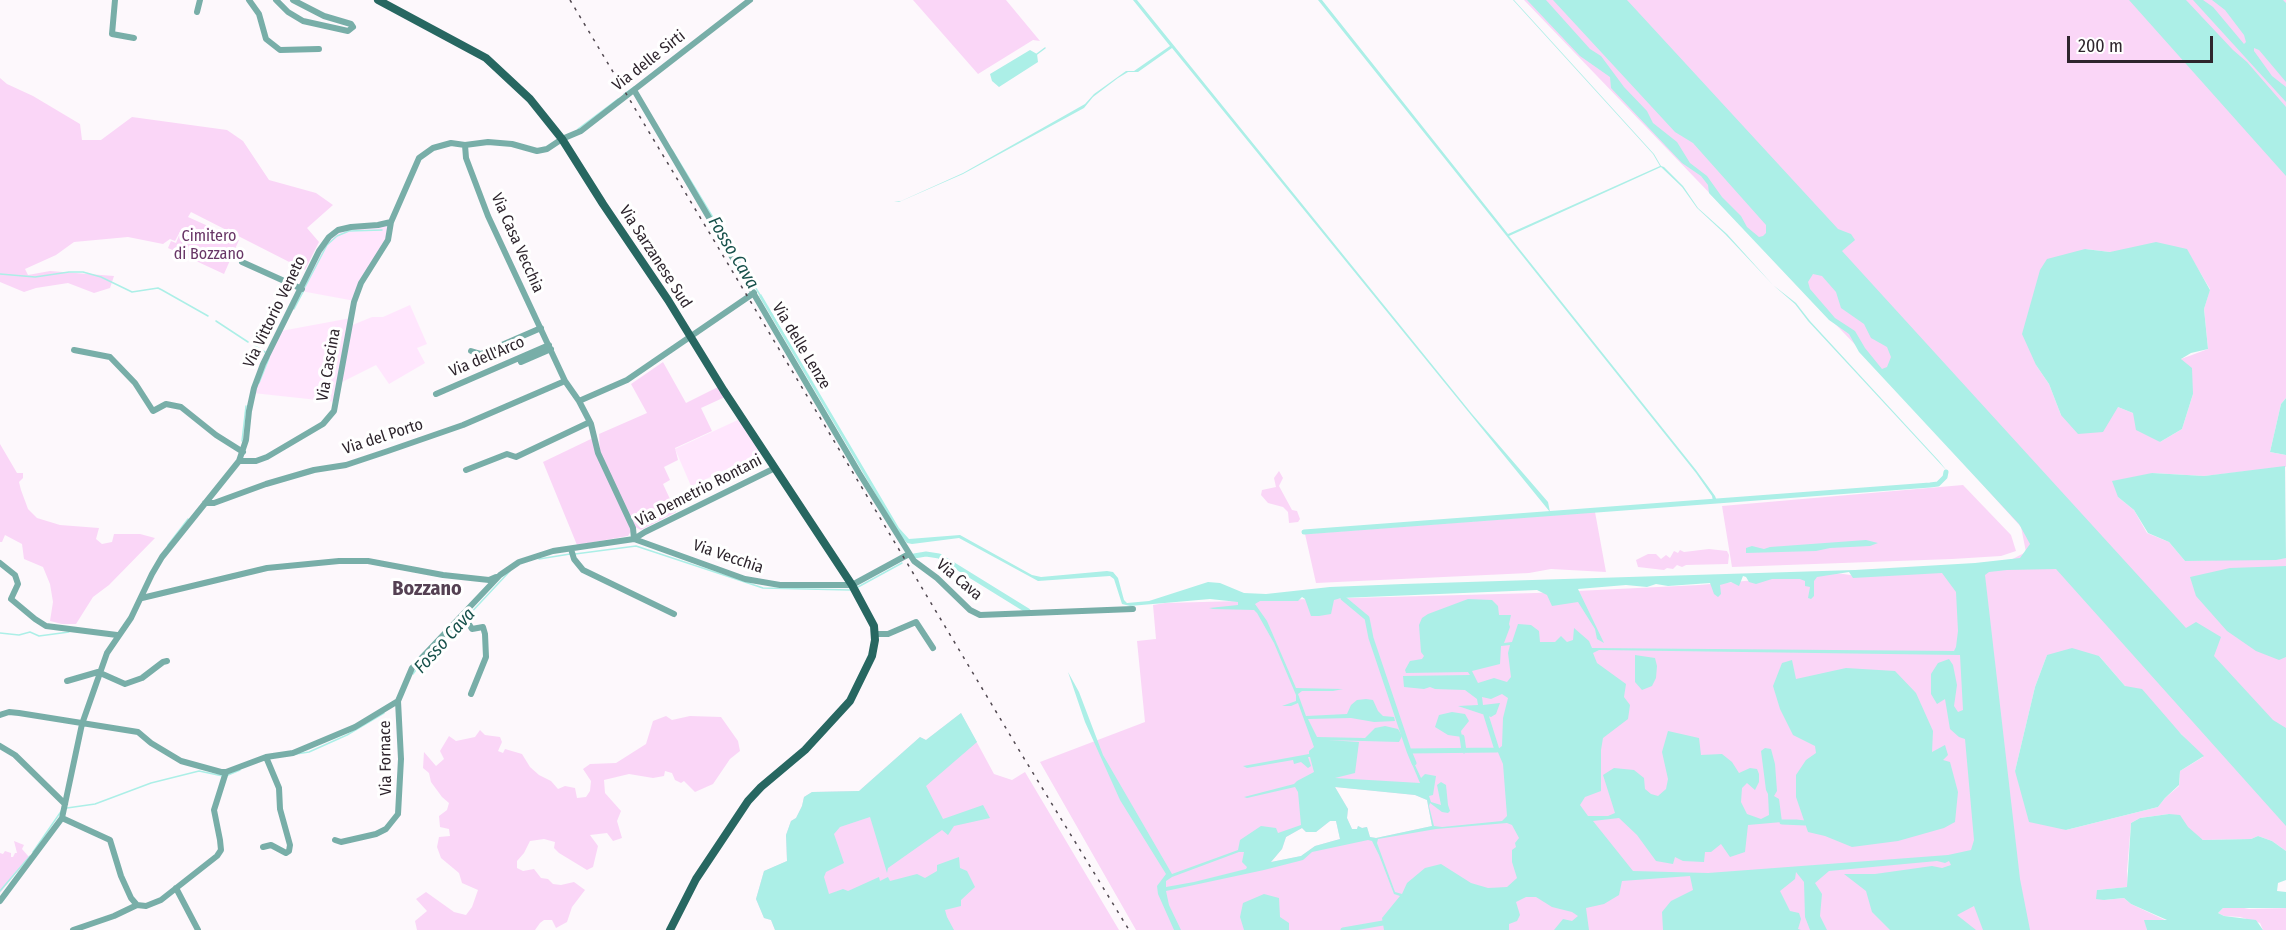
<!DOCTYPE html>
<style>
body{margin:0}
#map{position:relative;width:2286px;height:930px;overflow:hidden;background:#fdf8fc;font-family:"Fira Sans Condensed",sans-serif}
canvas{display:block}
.scale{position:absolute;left:2067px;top:36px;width:146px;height:27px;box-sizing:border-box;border:3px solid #2e252d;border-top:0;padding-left:8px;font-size:18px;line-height:21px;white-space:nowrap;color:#2e252d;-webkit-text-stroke:4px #fff;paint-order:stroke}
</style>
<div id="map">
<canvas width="2286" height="930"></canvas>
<div class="scale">200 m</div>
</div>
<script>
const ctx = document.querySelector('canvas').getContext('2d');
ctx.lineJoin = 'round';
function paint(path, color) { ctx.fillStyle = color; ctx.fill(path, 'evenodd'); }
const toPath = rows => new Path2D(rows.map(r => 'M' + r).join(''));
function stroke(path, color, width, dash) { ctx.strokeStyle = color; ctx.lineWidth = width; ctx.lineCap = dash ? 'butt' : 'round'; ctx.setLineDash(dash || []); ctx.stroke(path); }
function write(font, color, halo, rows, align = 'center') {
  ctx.font = font + ' "Fira Sans Condensed",sans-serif'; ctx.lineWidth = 6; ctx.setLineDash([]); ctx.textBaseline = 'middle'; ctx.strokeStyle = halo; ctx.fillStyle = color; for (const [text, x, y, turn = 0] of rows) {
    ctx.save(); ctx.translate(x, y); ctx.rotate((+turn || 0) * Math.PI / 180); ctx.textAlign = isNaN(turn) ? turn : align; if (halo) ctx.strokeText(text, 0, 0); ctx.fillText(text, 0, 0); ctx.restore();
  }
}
const built = toPath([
 [391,222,388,240,361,283,355,301,301,291,319,251,338,230],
 [410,305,427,344,417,348,425,363,389,384,376,365,340,383,336,402,253,393,281,331,351,318,350,326,372,317,383,317],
 [740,419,762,453,691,486,675,449]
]);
const green = toPath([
 [913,0,1006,0,1040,41,1033,40,978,74],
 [1524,0,2286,0,2286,398,2281,404,2270,452,2286,455,2286,467,2204,476,2152,473,2118,497,2134,510,2147,533,2169,542,2185,561,2286,558,2286,851,2272,841,2258,836,2251,839,2203,840,2169,814,2140,818,2131,823,2127,871,2128,887,2097,890,2104,900,2124,898,2131,904,2167,921,2145,920,2147,930,1136,930,1040,762,1145,722,1137,641,1156,639,1153,605,1165,603,1536,593,1699,585,1836,573,1858,576,2001,565,2026,552,2021,527,1866,356],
 [2085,249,2110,252,2186,249,2210,289,2204,309,2208,349,2181,359,2193,394,2182,429,2160,442,2133,413,2118,407,2061,415,2049,384,2036,365],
 [2047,655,2099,656,2125,686,2181,734,2203,757,2180,771,2179,786,2165,798,2158,807,2066,830,2015,771,2035,687],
 [1335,787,1415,795,1427,800,1432,826,1376,838,1370,837,1367,827,1362,828,1358,826,1357,829,1352,829,1347,818,1348,809],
 [1330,821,1336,821,1340,839,1315,846,1301,856,1271,862,1282,849,1286,837,1302,828,1306,832,1316,832],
 [0,78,7,84,33,96,80,124,82,140,101,140,132,117,227,130,243,141,269,180,316,193,333,205,307,228,319,242,305,270,191,212,188,217,239,240,224,274,168,248,171,241,176,243,182,228,175,241,170,239,163,244,128,237,74,242,56,255,25,269,28,275,50,271,114,276,110,288,94,293,68,283,36,288,24,292,0,282],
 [663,362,686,403,718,387,725,397,701,408,712,431,675,448,678,460,664,467,670,480,663,484,676,512,641,530,635,527,600,453,599,434,647,413,631,384],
 [593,438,631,531,628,536,577,545,543,462],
 [0,444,17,473,23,473,23,478,19,482,21,490,28,509,37,518,60,525,99,528,96,539,102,544,112,542,114,534,140,534,155,538,109,585,93,597,76,624,62,624,50,621,53,602,50,584,43,567,24,559,22,544,5,535,2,542,0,542],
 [1279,471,1283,478,1279,486,1292,510,1297,511,1300,519,1298,522,1289,523,1288,512,1283,507,1268,503,1261,495,1262,490,1276,487,1274,478],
 [1963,485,2011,535,2016,551,2001,556,1952,559,1732,567,1722,506],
 [1595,512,1606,572,1551,569,1529,573,1316,583,1305,534],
 [1709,549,1727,551,1729,555,1728,564,1686,565,1682,567,1677,565,1673,569,1667,568,1664,570,1638,567,1636,560,1648,554,1656,554,1661,559,1666,555,1670,558,1674,551,1678,553,1680,550,1684,552],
 [961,713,994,774,1012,780,1025,772,1119,930,775,930,771,920,764,918,756,899,764,871,787,861,786,835,791,821,796,818,802,806,804,797,812,792,859,791,920,737,926,740],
 [666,716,672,720,690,716,721,717,738,741,740,751,730,759,713,784,695,792,684,781,681,783,675,780,672,773,665,771,664,776,653,778,629,774,604,780,605,793,621,811,617,821,622,838,613,841,607,833,590,835,598,846,593,867,587,870,559,853,554,848,555,842,544,839,530,841,524,853,517,861,517,868,523,871,534,869,541,878,548,879,553,884,561,885,574,882,585,890,572,907,567,922,556,928,552,920,544,920,540,923,535,930,417,930,415,921,427,911,416,899,426,892,454,912,466,915,472,907,478,890,462,883,459,873,441,858,437,847,439,837,450,836,449,829,440,827,439,816,447,810,449,803,442,797,431,782,429,773,423,768,424,752,436,766,444,759,440,751,449,736,456,741,475,737,480,730,485,735,500,737,502,742,498,751,503,753,505,749,522,754,530,767,539,775,551,781,558,789,565,786,575,788,577,798,586,797,590,791,591,781,583,769,590,764,616,763,646,744,653,721],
 [14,841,24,845,22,849,29,857,0,893,0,853,3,854,5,851,11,853,11,857,13,857,15,853,17,853],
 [2239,907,2249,909,2286,908,2286,930,2263,930,2260,923,2240,917,2224,916,2218,913,2223,908]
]);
const water = toPath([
 [1133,0,1137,0,1472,414,1548,502,1550,512,1172,48,1138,72,1128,72,1118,78,1093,97,1084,108,963,174,899,202,894,202,901,201,963,173,1085,104,1094,94,1126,71,1134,71,1170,46],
 [1318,0,1322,0,1508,234,1660,166,1653,154,1513,0,1514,0,1654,154,1661,166,1664,167,1683,186,1698,208,1727,234,1773,285,1796,303,1810,321,1939,461,1947,471,1808,321,1795,304,1773,285,1725,234,1697,208,1682,187,1661,167,1509,236,1696,470,1715,496,1717,501,1713,501,1712,496,1696,473],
 [1527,0,1546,0,1590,49,1601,56,1624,87,1647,111,1653,123,1677,142,1690,163,1707,176,1722,197,1741,216,1747,227,1759,237,1763,236,1766,233,1766,225,1693,143,1675,132,1553,0,1627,0,1838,229,1851,234,1855,240,1842,251,2186,628,2196,622,2221,637,2214,656,2273,720,2286,728,2286,826,2056,569,2007,570,1989,572,1985,575,2020,879,2030,930,1983,930,1974,906,1957,915,1976,930,1890,930,1872,912,1866,891,1844,874,1875,874,1932,866,1942,868,1951,865,1949,861,1945,863,1937,861,1829,871,1815,883,1822,894,1820,916,1827,930,1810,930,1805,917,1804,882,1796,872,1795,879,1780,891,1790,911,1799,913,1801,919,1798,929,1801,930,1663,930,1662,912,1671,901,1693,890,1690,876,1622,881,1619,895,1604,904,1586,908,1589,930,1554,930,1563,919,1572,921,1578,916,1572,912,1552,907,1536,897,1526,897,1516,902,1520,915,1517,921,1509,924,1509,930,1384,930,1382,918,1400,896,1394,894,1379,855,1372,841,1368,840,1312,852,1303,860,1264,870,1166,891,1169,905,1181,930,1174,930,1158,894,1157,886,1166,874,1120,800,1085,722,1068,672,1079,692,1103,755,1172,874,1238,850,1240,840,1261,826,1276,828,1278,833,1301,825,1298,792,1295,787,1247,798,1244,797,1294,784,1297,781,1314,772,1310,757,1308,757,1311,766,1308,768,1301,762,1294,764,1293,760,1247,768,1243,766,1309,754,1309,751,1314,747,1298,703,1291,706,1282,706,1296,701,1296,695,1274,643,1257,613,1254,610,1213,609,1209,608,1238,605,1238,602,1210,599,1130,606,1122,604,1114,579,1110,576,1038,581,959,538,912,544,907,543,899,534,759,296,761,294,899,528,909,539,960,535,1032,575,1041,577,1107,571,1113,572,1118,578,1124,600,1127,603,1149,601,1208,582,1220,583,1244,593,1266,594,1330,587,1403,584,1855,570,1975,563,2020,558,2030,544,2019,524,1859,352,1849,334,1829,320,1709,193,1708,185,1701,176,1682,163,1611,88,1610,77,1580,56],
 [1813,274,1822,276,1836,292,1841,308,1864,324,1871,338,1887,347,1891,357,1887,367,1882,369,1865,348,1855,331,1835,318,1810,289,1808,282],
 [1849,572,1853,578,1942,573,1956,592,1958,631,1956,647,1954,651,1592,648,1589,641,1574,628,1573,640,1567,642,1561,636,1555,642,1540,642,1539,631,1531,625,1518,624,1512,642,1504,643,1510,627,1509,624,1511,615,1499,615,1498,606,1492,600,1468,599,1428,614,1422,618,1419,625,1421,652,1424,656,1422,659,1410,661,1405,670,1406,673,1468,672,1470,675,1403,676,1404,687,1424,689,1430,687,1435,689,1465,690,1477,699,1478,705,1458,706,1491,717,1496,714,1500,703,1483,705,1482,697,1491,699,1502,694,1508,698,1503,718,1502,746,1497,750,1503,764,1507,816,1502,821,1442,827,1434,826,1429,806,1430,803,1442,812,1448,813,1450,811,1448,805,1446,785,1441,782,1437,785,1441,805,1431,802,1429,796,1433,795,1436,776,1425,774,1421,778,1414,763,1412,764,1420,783,1335,778,1355,773,1359,742,1328,740,1399,742,1402,736,1398,729,1385,726,1375,728,1365,738,1317,737,1308,719,1351,718,1374,722,1395,721,1394,717,1383,716,1378,711,1373,700,1366,699,1357,700,1351,705,1347,714,1306,716,1298,694,1302,691,1333,691,1343,689,1296,688,1267,621,1255,604,1260,601,1298,601,1302,597,1305,599,1311,616,1319,616,1331,614,1334,600,1341,598,1537,590,1547,595,1552,606,1578,602,1595,629,1597,639,1604,643,1578,589,1626,585,1647,587,1656,584,1668,586,1710,583,1714,594,1718,597,1721,594,1720,585,1731,582,1739,586,1743,576,1746,577,1749,582,1756,584,1772,579,1800,579,1805,581,1805,586,1810,587,1808,598,1811,599,1814,596,1814,581,1817,577],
 [1510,645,1508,653,1511,677,1507,682,1494,678,1478,683,1472,671,1500,664,1501,646],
 [1599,650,1960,655,1963,710,1958,712,1954,706,1957,685,1953,665,1949,659,1938,663,1931,674,1931,694,1937,704,1945,699,1950,729,1959,737,1965,739,1974,840,1971,850,1948,855,1708,873,1633,871,1593,821,1619,818,1637,835,1656,861,1673,864,1675,857,1683,861,1704,862,1705,852,1711,852,1721,844,1730,857,1745,852,1748,825,1782,822,1779,799,1774,796,1777,791,1775,764,1771,749,1765,748,1761,751,1766,790,1768,794,1769,815,1761,819,1747,814,1741,802,1742,788,1747,783,1755,790,1759,782,1759,774,1757,769,1750,768,1739,773,1732,762,1722,754,1701,755,1699,738,1668,731,1662,752,1668,779,1666,789,1658,796,1651,794,1645,789,1644,778,1634,770,1614,768,1603,775,1615,813,1608,816,1588,816,1580,805,1585,797,1601,791,1601,750,1603,738,1628,719,1630,705,1624,697,1626,684,1597,663,1593,653],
 [1335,787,1415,795,1427,800,1432,826,1376,838,1370,837,1367,827,1362,828,1358,826,1357,829,1352,829,1347,818,1348,809],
 [1330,821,1336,821,1340,839,1315,846,1301,856,1271,862,1282,849,1286,837,1302,828,1306,832,1316,832],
 [1507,823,1512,825,1519,838,1515,843,1516,847,1512,850,1512,862,1517,878,1507,887,1488,888,1471,883,1441,864,1425,868,1407,883,1402,894,1395,892,1377,843,1378,839,1436,829],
 [1239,852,1244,852,1242,862,1247,867,1246,869,1194,882,1166,887,1166,881,1172,877],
 [2129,0,2186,0,2233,50,2247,62,2286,107,2286,176],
 [2193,0,2203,0,2213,7,2244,44,2246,42,2244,35,2225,10,2212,0,2283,0,2286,3,2286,82,2259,50,2254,48,2254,51,2272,76,2286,87,2286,102],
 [1030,50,1037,54,1038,62,999,87,992,81,990,74],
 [2156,242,2187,249,2210,290,2204,309,2208,349,2191,353,2181,359,2192,368,2193,394,2182,429,2160,442,2136,430,2133,413,2118,407,2103,432,2078,434,2061,415,2049,384,2036,365,2022,334,2040,270,2047,259,2085,249,2110,252],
 [2286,398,2286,455,2270,452,2281,404],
 [2285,466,2286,558,2276,560,2185,561,2169,542,2148,533,2134,510,2118,497,2112,481,2152,473,2204,476],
 [1866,540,1878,543,1870,546,1830,548,1816,551,1746,553,1746,548,1752,546,1764,549,1770,547],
 [2286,566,2286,657,2279,660,2256,651,2227,631,2196,596,2190,577,2230,568],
 [2072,648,2099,656,2125,686,2142,689,2181,734,2204,756,2180,771,2179,785,2165,798,2158,807,2066,830,2029,822,2015,771,2035,687,2047,655],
 [1635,655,1655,658,1657,666,1656,678,1652,686,1642,690,1635,682],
 [1792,660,1796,679,1846,668,1895,671,1916,693,1933,731,1932,752,1945,745,1948,755,1943,760,1950,762,1958,792,1955,822,1944,828,1898,841,1852,847,1825,836,1808,832,1796,797,1796,775,1806,760,1816,753,1815,746,1793,735,1780,709,1773,686,1782,663],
 [1452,712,1465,714,1469,721,1461,731,1462,737,1448,735,1435,727,1439,715],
 [961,713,977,742,926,786,943,819,983,805,990,818,954,826,948,835,942,830,888,868,887,873,870,817,840,827,834,834,844,863,826,872,824,877,829,894,843,889,848,891,879,877,880,881,888,877,890,881,917,874,925,878,937,871,937,865,959,857,960,868,967,871,975,887,961,900,961,906,945,910,947,917,954,930,775,930,771,920,764,918,756,899,764,871,787,861,786,835,791,821,796,818,802,806,804,797,812,792,859,791,920,737,926,740],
 [2169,814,2180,815,2188,827,2203,840,2251,839,2258,836,2272,841,2286,851,2286,880,2278,883,2277,891,2286,892,2286,908,2223,908,2218,913,2224,916,2256,920,2263,930,2147,930,2144,920,2167,920,2131,904,2124,898,2104,900,2096,899,2097,890,2127,887,2131,823,2140,818],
 [1264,894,1279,898,1280,917,1289,923,1289,930,1244,930,1240,917,1243,903]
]);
const stream = toPath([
 [1037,54,1045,48],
 [624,94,634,87],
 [578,129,618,99],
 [672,150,760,295],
 [0,274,35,277,69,272,83,272,101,277,132,292,158,288,162,290,208,316],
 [305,287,327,245,337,236,349,231,382,230],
 [294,309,303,292],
 [216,321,248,342],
 [255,346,265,352],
 [259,383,269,358],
 [242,441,246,406],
 [168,545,188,519],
 [575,554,636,546,763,588,850,590],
 [539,559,570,554],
 [858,587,902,563],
 [466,618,510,571],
 [0,633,19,635,30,632,39,636,69,632],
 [426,658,463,621],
 [413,674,422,661],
 [296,754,309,752,347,735,384,713],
 [228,775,240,770],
 [67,808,95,804,151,783,199,771,223,776],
 [33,852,62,810],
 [0,891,30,856]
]);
const canal = toPath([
 [1304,532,1930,485,1938,484,1945,477,1946,472],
 [914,556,926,554,939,556,1028,611],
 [1343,598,1367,618,1371,638,1409,751,1497,750,1486,715],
 [1462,737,1464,751],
 [1409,751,1414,763],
 [1782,822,1796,822,1805,823,1782,822],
 [1343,930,1383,923]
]);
const minor = toPath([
 [115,0,112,34,134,38],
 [249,0,259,14,266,39,280,50,319,49],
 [276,0,288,12,303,21,348,31,353,27],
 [293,0,324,16,351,24,353,27],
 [197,12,200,0],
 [634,90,859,473,914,561,937,578,970,610,980,615,1133,609],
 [465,145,466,158,488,216,565,381,579,401,591,424,598,453,633,528,634,539,745,579,780,585,852,585,909,554],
 [242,262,302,289],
 [74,350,110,357,135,383,153,411,166,404,181,407,216,435,243,452],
 [471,351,481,354,541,328],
 [521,362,551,349],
 [436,394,549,345],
 [579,401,627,380,754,293],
 [239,461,256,461,267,457,323,424,334,411,354,302,361,283,388,240,391,222],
 [466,470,507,454,516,457,590,422],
 [205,503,214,503,266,484,314,470,346,465,388,451,463,425,565,381],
 [571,549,574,559,583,570,674,614],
 [0,563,15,575,18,584,11,599,35,619,46,626,117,635],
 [142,598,267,568,339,561,368,561,443,575,489,580,496,577],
 [464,616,472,629,483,627,485,634,486,657,471,694],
 [875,634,888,634,916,622,933,648],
 [67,681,98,672,125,684,142,678,163,662,167,661],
 [0,715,9,712,19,713,138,732,151,743,181,761,221,772,226,772,266,757,293,753,355,727,398,701,412,668,500,575,519,562,553,551,634,539,645,532,775,468],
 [0,746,15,755,65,804],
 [62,818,110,840,121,876,131,898,137,905],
 [335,840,341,842,376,834,386,829,398,814,401,759,398,701],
 [263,847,271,845,286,853,289,851,290,845,280,809,279,788,266,757],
 [176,888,198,930],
 [0,901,62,818,82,724,107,653,131,618,152,574,162,557,239,461,246,440,249,411,254,388,263,364,319,251,329,237,338,230,351,227,378,225,391,222,419,158,433,148,451,143,465,145,488,142,512,144,537,151,547,149,562,139,581,131,750,0],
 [73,930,114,916,137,905,146,906,161,900,217,856,221,850,220,840,214,810,226,772]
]);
const major = toPath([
 [378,0,486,58,530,99,562,139,603,204,668,300,724,391,852,585,874,626,875,640,872,656,850,701,805,750,761,787,748,801,696,879,670,930]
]);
const rail = toPath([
 [570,0,1022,755,1129,930]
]);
const streetNames = [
 ["Via delle Sirti",649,61,-38],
 ["Via Casa Vecchia",517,243,66],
 ["Via Sarzanese Sud",655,257,57],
 ["Via Vittorio Veneto",275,312,-64],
 ["Via delle Lenze",801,346,59],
 ["Via dell'Arco",487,357,-23],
 ["Via Cascina",329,365,-80],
 ["Via del Porto",383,437,-18],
 ["Via Demetrio Rontani",699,491,-27],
 ["Via Vecchia",728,557,19],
 ["Via Cava",959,580,40],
 ["Via Fornace",386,758,-91]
];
const parkNames = [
 ["Cimitero",209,237],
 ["di Bozzano",209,255]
];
const waterNames = [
 ["Fosso Cava",733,253,59],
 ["Fosso Cava",445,641,-48]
];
const quarterNames = [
 ["Bozzano",427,589]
];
paint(built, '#ffe6fd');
paint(green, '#fad6f7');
paint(water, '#acefe7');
stroke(stream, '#acefe7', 1.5);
stroke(canal, '#acefe7', 5);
stroke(minor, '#78aea8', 6);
stroke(major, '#276761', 8);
stroke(rail, '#514850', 1.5, [3, 6]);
write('16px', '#2e252d', '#fff', streetNames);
write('16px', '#683666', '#fff', parkNames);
write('italic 18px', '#17514b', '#fff', waterNames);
write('bold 20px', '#554153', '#fff', quarterNames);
</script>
